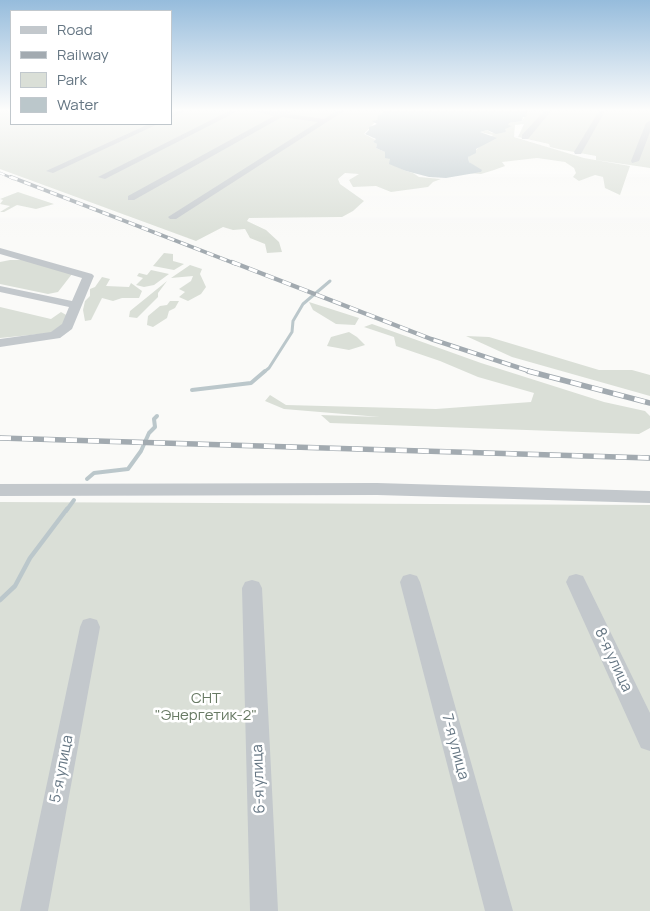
<!DOCTYPE html>
<meta charset="utf-8">
<style>
body{margin:0}
#map{position:relative;width:650px;height:911px;overflow:hidden;background:#fafaf8;font-family:Manrope,sans-serif}
canvas{display:block}
.legend{position:absolute;left:10px;top:10px;width:162px;height:115px;box-sizing:border-box;background:#fff;border:1px solid #c1c8cd;margin:0;padding:6px 9px;list-style:none;font-size:15px;color:#657683}
.legend li{display:flex;align-items:center;gap:10px;height:25px}
.legend b{width:25px;border:1px solid #c1c8cd}
</style>
<div id="map">
<canvas width="650" height="911"></canvas>
<ul class="legend">
<li><b style="height:6px;background:#c3c8cc"></b>Road</li>
<li><b style="height:6px;background:#a2aab0"></b>Railway</li>
<li><b style="height:14px;background:#dadfd7"></b>Park</li>
<li><b style="height:14px;background:#bbc7cb"></b>Water</li>
</ul>
</div>
<script>
const ctx = document.querySelector('canvas').getContext('2d');
ctx.lineJoin = 'round';
function paint(path, color) { ctx.fillStyle = color; ctx.fill(path, 'evenodd'); }
const toPath = rows => new Path2D(rows.map(r => 'M' + r).join(''));
function stroke(path, color, width, dash) { ctx.strokeStyle = color; ctx.lineWidth = width; ctx.lineCap = dash ? 'butt' : 'round'; ctx.setLineDash(dash || []); ctx.stroke(path); }
function write(font, color, halo, rows, align = 'center') {
  ctx.font = font + ' Manrope,sans-serif'; ctx.lineWidth = 5; ctx.setLineDash([]); ctx.textBaseline = 'middle'; ctx.strokeStyle = halo; ctx.fillStyle = color; for (const [text, x, y, turn = 0] of rows) {
    ctx.save(); ctx.translate(x, y); ctx.rotate((+turn || 0) * Math.PI / 180); ctx.textAlign = isNaN(turn) ? turn : align; if (halo) ctx.strokeText(text, 0, 0); ctx.fillText(text, 0, 0); ctx.restore();
  }
}
const green = toPath([
 [0,111,11,111,11,124,171,124,171,111,385,111,364,134,376,140,373,142,377,144,376,148,385,152,394,165,406,171,413,173,419,177,441,179,433,182,428,187,391,192,376,186,353,187,349,180,359,174,345,173,338,179,340,184,364,201,353,211,342,217,249,218,247,221,266,230,279,242,282,252,267,253,265,244,250,238,245,229,233,230,223,227,196,241,0,169],
 [532,111,650,111,650,168,596,160,596,156,558,149,550,147,549,144,518,137,524,124,515,125,514,137,584,158,630,166,620,195,605,188,603,177,595,175,579,181,573,177,576,173,574,168,565,162,537,158,502,162,505,166,494,170,481,174,468,173,481,172,469,162,468,157,493,135,480,132,487,130,492,133,506,132,504,129,508,123,522,121,527,112],
 [18,192,54,204,36,209,17,205,4,212,0,212,10,206,0,204,3,200,0,199],
 [164,253,173,254,173,261,184,264,174,270,153,266],
 [10,260,23,260,72,274,58,292,48,294,0,284,0,262],
 [190,265,202,269,200,274,206,287,201,294,188,301,179,297,185,292,179,289,191,281,193,276,171,278],
 [151,270,169,274,154,285,144,287,136,285,143,278,137,276,139,273,147,275],
 [102,277,110,279,106,286,129,287,131,283,142,291,139,298,122,298,113,301,102,298,91,320,85,321,83,310,85,301,90,296,90,289,95,287],
 [167,281,158,293,158,297,137,318,129,317,130,311],
 [170,301,179,301,175,308,169,311,167,318,153,327,147,325,148,316,160,306,167,305],
 [309,302,359,318,355,325,336,324,313,310],
 [0,307,51,319,61,312,68,316,64,324,51,333,0,338],
 [372,324,481,363,604,402,645,411,650,416,650,428,639,434,330,423,321,415,380,417,284,409,265,401,270,395,286,405,436,409,531,402,534,393,478,377,440,361,396,346,394,337,364,327],
 [349,332,357,337,365,345,349,350,327,346,331,337],
 [466,336,489,337,599,370,632,370,650,375,650,396,512,357],
 [0,502,650,505,650,911,0,911]
]);
const water = toPath([
 [385,111,530,111,527,112,526,117,523,117,522,121,509,123,508,125,512,126,505,129,506,132,496,134,487,130,480,132,497,138,476,149,476,153,468,157,469,162,482,170,481,172,446,178,429,177,406,171,389,164,390,159,385,158,385,152,376,148,377,144,373,142,376,139,365,134,369,130,369,127,377,124,372,121,377,120,378,116]
]);
const streamFar2 = toPath([
 [264,372,269,368,292,332,293,321,303,304,330,281]
]);
const streamFar1 = toPath([
 [192,390,251,383,265,371],
 [87,479,94,473,128,469,141,451,149,433,155,427,154,419,157,416],
 [66,511,74,500]
]);
const stream = toPath([
 [0,600,15,586,30,558,67,509]
]);
const minor = toPath([
 [176,111,185,111,171,118,171,113,176,111],
 [229,111,238,111,105,179,98,177,229,111],
 [252,111,291,111,288,114,324,119,336,111,344,111,176,219,170,219,168,217,318,122,282,117,134,200,128,200,128,196,274,116,252,111],
 [544,111,551,111,528,139,522,139,522,135,544,111],
 [599,111,605,111,581,154,575,154,574,152,599,111],
 [650,121,650,132,639,161,632,163,631,161,646,123,650,121],
 [149,124,158,124,53,173,46,171,149,124],
 [0,248,92,274,94,276,72,329,60,338,0,347,0,339,51,332,62,324,69,307,0,292,0,286,72,301,82,278,0,254,0,248],
 [377,483,650,491,650,503,377,495,0,496,0,484,377,483],
 [410,574,417,576,420,582,513,911,485,911,400,582,403,576,410,574],
 [576,574,583,576,650,713,650,751,641,748,566,582,569,576,576,574],
 [252,580,259,582,262,588,278,911,250,911,242,588,245,582,252,580],
 [90,618,97,620,100,627,48,911,20,911,80,627,83,620,90,618]
]);
const railFar3 = toPath([
 [0,173,14,179]
]);
const railFar2 = toPath([
 [11,177,236,264]
]);
const railFar1 = toPath([
 [232,262,431,339,532,372]
]);
const rail = toPath([
 [528,371,650,403],
 [0,438,650,458]
]);
const nearStreetnames = [
 ["8-я улица",613,660,65],
 ["7-я улица",455,747,75],
 ["5-я улица",62,769,-79],
 ["6-я улица",259,779,-92]
];
const nearParknames = [
 ["СHТ",206,699],
 ["\"Энергетик-2\"",206,716]
];
paint(green, '#dadfd7');
paint(water, '#bbc7cb');
stroke(streamFar2, '#bbc7cb', 3);
stroke(streamFar1, '#bbc7cb', 4);
stroke(stream, '#bbc7cb', 4.5);
paint(minor, '#c3c8cc');
stroke(railFar3, '#a2aab0', 2.5);
stroke(railFar2, '#a2aab0', 4);
stroke(railFar1, '#a2aab0', 4.5);
stroke(rail, '#a2aab0', 5.5);
stroke(railFar3, '#fff', 2, [5]);
stroke(railFar2, '#fff', 2.5, [7]);
stroke(railFar1, '#fff', 3, [9]);
stroke(rail, '#fff', 4, [11]);
const sky = ctx.createLinearGradient(0, 0, 0, 239);
sky.addColorStop(0, '#96bcdc');
sky.addColorStop(0.46, '#fdfdfc');
sky.addColorStop(1, '#fdfdfc00');
ctx.fillStyle = sky;
ctx.fillRect(0, 0, 650, 239);
write('15px', '#657683', '#fff', nearStreetnames);
write('15px', '#687a64', '#fff', nearParknames);
</script>
